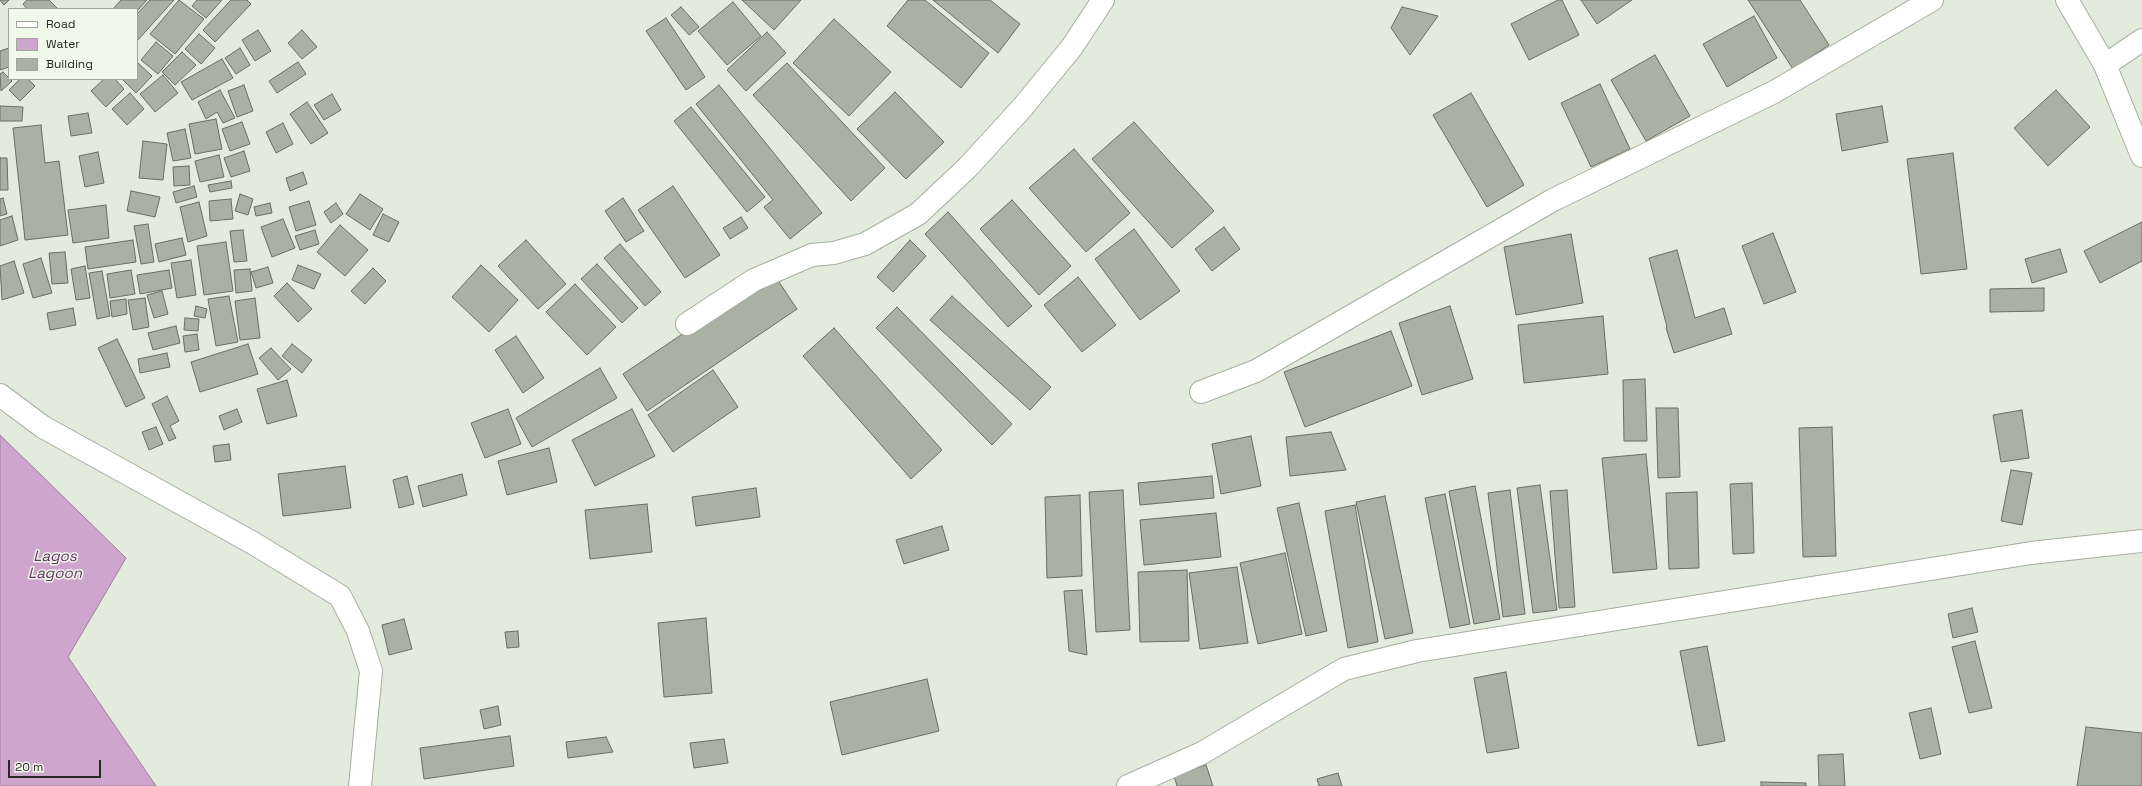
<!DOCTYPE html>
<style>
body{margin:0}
#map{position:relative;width:2142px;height:786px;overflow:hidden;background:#e3ebdd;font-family:"Space Grotesk",sans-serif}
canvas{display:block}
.legend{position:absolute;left:8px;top:8px;width:130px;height:72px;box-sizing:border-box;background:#f0f8ea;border:1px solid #9fa59b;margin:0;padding:5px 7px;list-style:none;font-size:12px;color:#262924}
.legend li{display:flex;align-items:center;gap:8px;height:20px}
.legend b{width:20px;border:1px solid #9fa59b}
.scale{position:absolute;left:8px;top:760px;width:93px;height:18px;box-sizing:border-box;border:2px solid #262924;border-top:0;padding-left:5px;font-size:12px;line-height:14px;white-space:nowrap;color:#262924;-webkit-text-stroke:3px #f0f8ea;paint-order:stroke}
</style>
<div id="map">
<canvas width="2142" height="786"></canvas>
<ul class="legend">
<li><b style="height:5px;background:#fff"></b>Road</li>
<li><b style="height:11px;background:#cea5cc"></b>Water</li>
<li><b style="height:11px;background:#a9b1a4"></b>Building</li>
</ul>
<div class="scale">20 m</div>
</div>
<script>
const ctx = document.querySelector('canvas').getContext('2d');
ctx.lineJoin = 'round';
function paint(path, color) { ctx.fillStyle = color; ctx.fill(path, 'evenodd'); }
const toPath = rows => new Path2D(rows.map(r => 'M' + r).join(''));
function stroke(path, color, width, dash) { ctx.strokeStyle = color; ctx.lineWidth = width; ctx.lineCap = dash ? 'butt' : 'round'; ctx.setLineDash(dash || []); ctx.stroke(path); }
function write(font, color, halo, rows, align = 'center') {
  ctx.font = font + ' "Space Grotesk",sans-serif'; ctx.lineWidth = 3; ctx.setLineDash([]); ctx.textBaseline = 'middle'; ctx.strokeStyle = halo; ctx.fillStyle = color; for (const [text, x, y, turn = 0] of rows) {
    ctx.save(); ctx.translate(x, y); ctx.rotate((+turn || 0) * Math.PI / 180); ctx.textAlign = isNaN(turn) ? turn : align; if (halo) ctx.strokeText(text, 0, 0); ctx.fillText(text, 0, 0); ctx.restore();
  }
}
const water = toPath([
 [0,435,126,558,68,657,156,786,0,786,0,435]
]);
const building = toPath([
 [0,0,9,0,4,5,0,0],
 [27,0,49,0,58,9,27,9,23,4,27,0],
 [121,0,147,0,137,11,137,9,113,9,121,0],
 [150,0,174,0,137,41,137,14,150,0],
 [179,0,204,19,175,54,150,34,179,0],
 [197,0,222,0,206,18,192,6,197,0],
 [231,0,247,0,251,4,215,42,203,30,231,0],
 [742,0,801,0,774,30,742,0],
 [908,0,925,0,989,53,961,88,887,26,908,0],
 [933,0,990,0,1020,24,998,53,933,0],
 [1558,0,1562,0,1579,35,1529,60,1511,24,1558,0],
 [1581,0,1632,0,1597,24,1581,0],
 [1748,0,1800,0,1829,45,1793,69,1748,0],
 [733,2,761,36,727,65,698,31,733,2],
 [681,7,699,27,689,35,671,15,681,7],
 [1402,7,1438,16,1410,55,1391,28,1402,7],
 [1754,16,1777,58,1727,87,1703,44,1754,16],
 [666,18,705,77,686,90,646,31,666,18],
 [834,19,891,72,849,116,793,63,834,19],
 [258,30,271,51,255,61,242,40,258,30],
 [302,30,317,47,302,59,288,43,302,30],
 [767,32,786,53,746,91,727,70,767,32],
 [199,34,215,48,201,64,185,49,199,34],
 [156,42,173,56,158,74,141,60,156,42],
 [9,48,9,67,0,70,0,51,9,48],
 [240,48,250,65,236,74,225,58,240,48],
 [182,52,196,65,175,85,162,72,182,52],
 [1655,55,1690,116,1646,141,1611,80,1655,55],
 [222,59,233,78,192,100,181,82,222,59],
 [137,62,152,76,136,93,122,79,137,79,137,62],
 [298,62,306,74,277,93,269,81,298,62],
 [787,63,885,168,851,201,753,95,787,63],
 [3,72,12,81,1,91,0,74,3,72],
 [163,75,178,93,155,112,140,94,163,75],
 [20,79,28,79,35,86,20,101,9,90,20,79],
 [104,79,115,79,124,89,106,107,91,91,104,79],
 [1600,84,1630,149,1591,167,1561,103,1600,84],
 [244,85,253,111,237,117,228,91,244,85],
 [719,85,822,213,790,239,764,207,773,200,696,104,719,85],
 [220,90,235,118,223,123,217,112,206,119,198,102,220,90],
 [2056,90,2090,127,2048,166,2014,128,2056,90],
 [895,92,944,142,906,179,857,129,895,92],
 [130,93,144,109,127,125,112,109,130,93],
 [1471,93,1524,185,1487,207,1433,115,1471,93],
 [332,94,341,110,324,120,314,105,332,94],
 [307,102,328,133,311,144,290,114,307,102],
 [0,106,23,107,22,121,0,121,0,106],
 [1882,106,1888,142,1842,151,1836,114,1882,106],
 [691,107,765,197,747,212,674,121,691,107],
 [88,113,92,133,71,136,68,116,88,113],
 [216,119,222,149,195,154,189,124,216,119],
 [242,122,250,144,230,151,222,129,242,122],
 [1134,122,1214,211,1172,248,1092,159,1134,122],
 [283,123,293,144,276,153,266,132,283,123],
 [41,125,45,163,59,161,68,235,25,240,13,128,41,125],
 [185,129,191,158,173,161,167,133,185,129],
 [143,141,167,144,163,180,139,178,143,141],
 [1074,149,1130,213,1086,252,1029,188,1074,149],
 [244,151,250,171,231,177,224,158,244,151],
 [98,152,104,183,85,187,79,156,98,152],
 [1953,153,1967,269,1921,274,1907,159,1953,153],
 [219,155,224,177,200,182,195,161,219,155],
 [0,158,7,158,8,190,0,190,0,158],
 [189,166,190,185,174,186,173,167,189,166],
 [303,172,307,184,290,191,286,178,303,172],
 [231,181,232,188,210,192,208,185,231,181],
 [194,186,197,197,176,203,173,192,194,186],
 [673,186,720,255,685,278,638,210,673,186],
 [131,191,160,197,155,217,127,211,131,191],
 [240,194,253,199,248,215,235,211,240,194],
 [360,194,383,209,370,230,346,214,360,194],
 [3,198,7,214,0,216,0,199,3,198],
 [623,198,644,231,626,242,605,211,623,198],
 [231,199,233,219,210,221,209,201,231,199],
 [1012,200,1071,266,1039,295,980,229,1012,200],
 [309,201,316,225,296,231,289,207,309,201],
 [199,202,207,236,188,242,180,207,199,202],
 [270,203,272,213,256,216,254,207,270,203],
 [336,203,343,214,331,223,324,212,336,203],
 [106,205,109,238,73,243,68,210,106,205],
 [948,212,1032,306,1008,327,925,234,948,212],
 [383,214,399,222,389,242,373,235,383,214],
 [12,216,18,240,0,246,0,220,12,216],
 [741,217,748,228,730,239,723,228,741,217],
 [283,219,295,248,272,257,261,227,283,219],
 [2142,222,2142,261,2100,283,2084,251,2142,222],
 [148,224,154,262,141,264,134,226,148,224],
 [340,225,368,250,345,276,317,252,340,225],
 [1224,227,1240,249,1212,271,1195,249,1224,227],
 [1134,229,1180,291,1140,320,1095,259,1134,229],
 [243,230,247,261,234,262,230,231,243,230],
 [315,230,319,244,300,250,295,236,315,230],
 [1773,233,1796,292,1764,304,1742,246,1773,233],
 [1571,234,1583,303,1516,315,1504,247,1571,234],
 [182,238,186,255,159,262,155,244,182,238],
 [133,240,136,262,88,269,85,247,133,240],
 [526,240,566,284,538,309,498,266,526,240],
 [910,240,926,256,893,292,877,277,910,240],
 [226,242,233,291,204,295,197,246,226,242],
 [620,244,661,292,645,306,604,258,620,244],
 [2060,249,2067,272,2032,283,2025,259,2060,249],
 [1677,250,1695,318,1724,308,1732,334,1674,353,1666,328,1667,327,1649,258,1677,250],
 [65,252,68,283,52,284,49,253,65,252],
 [41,258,52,293,33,298,23,264,41,258],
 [191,260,196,295,177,298,171,263,191,260],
 [14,261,24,293,2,300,0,266,14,261],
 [597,264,638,308,622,323,581,279,597,264],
 [298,265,321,274,314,289,292,280,298,265],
 [481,265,518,300,489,332,452,297,481,265],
 [85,266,90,298,76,300,71,269,85,266],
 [268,267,273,283,256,288,251,272,268,267],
 [373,268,386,281,365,304,351,291,373,268],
 [250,269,252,291,236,293,234,270,250,269],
 [131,270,135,294,110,298,107,274,131,270],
 [169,270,172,288,140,294,137,275,169,270],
 [102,271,110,316,97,319,89,273,102,271],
 [773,273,797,309,647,411,623,374,773,273],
 [1078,277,1116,325,1082,352,1044,305,1078,277],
 [287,283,312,309,298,322,274,296,287,283],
 [575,284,616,327,587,355,546,312,575,284],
 [2044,288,2044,311,1990,312,1990,289,2044,288],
 [162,291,168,314,154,318,147,295,162,291],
 [229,296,238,342,216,346,208,299,229,296],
 [952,296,1051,387,1030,410,930,320,952,296],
 [145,298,149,327,133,330,128,300,145,298],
 [255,298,260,338,240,340,235,301,255,298],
 [126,299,127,314,112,317,110,301,126,299],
 [196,306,207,309,205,318,194,316,196,306],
 [1450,306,1473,379,1422,395,1399,323,1450,306],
 [897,307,1012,424,992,445,876,328,897,307],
 [73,308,76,325,50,330,47,313,73,308],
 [1603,316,1608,374,1524,383,1518,325,1603,316],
 [185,318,199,319,198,331,184,330,185,318],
 [176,326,180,343,153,350,148,333,176,326],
 [834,328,942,450,911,479,803,356,834,328],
 [1391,331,1412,386,1305,427,1284,372,1391,331],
 [197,334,199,350,185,352,183,336,197,334],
 [516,336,544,378,523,393,495,350,516,336],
 [117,339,145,398,126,407,98,348,117,339],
 [248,344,258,374,200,392,191,362,248,344],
 [292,344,312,360,302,373,282,356,292,344],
 [271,348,291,369,278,380,259,358,271,348],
 [167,353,170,367,140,373,138,359,167,353],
 [600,368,617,398,532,447,516,418,600,368],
 [713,370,738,407,673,452,648,415,713,370],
 [1645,379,1647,441,1624,441,1623,380,1645,379],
 [287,380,297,416,267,424,257,389,287,380],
 [167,396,179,421,170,426,176,438,169,441,152,404,167,396],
 [1656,408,1678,408,1680,477,1658,478,1656,408],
 [237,409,242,422,224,430,219,416,237,409],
 [508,409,521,444,485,458,471,423,508,409],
 [632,409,655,456,595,486,572,440,632,409],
 [2022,410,2029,458,2001,462,1993,415,2022,410],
 [156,427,163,444,149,450,142,432,156,427],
 [1832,427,1836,556,1803,557,1799,428,1832,427],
 [1331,432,1346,470,1290,476,1286,437,1331,432],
 [1251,436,1261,486,1221,494,1212,444,1251,436],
 [229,444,231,460,215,462,213,446,229,444],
 [549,448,557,482,507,495,498,461,549,448],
 [1646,454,1657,569,1613,573,1602,458,1646,454],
 [345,466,351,508,283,516,278,474,345,466],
 [2011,470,2032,473,2022,525,2001,521,2011,470],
 [462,474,467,495,423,507,418,486,462,474],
 [407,476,414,504,399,508,393,480,407,476],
 [1212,476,1214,498,1140,505,1138,483,1212,476],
 [1752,483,1754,553,1733,554,1730,484,1752,483],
 [1540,485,1557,610,1533,613,1517,488,1540,485],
 [1475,486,1500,619,1474,624,1449,491,1475,486],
 [756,488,760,517,696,526,692,497,756,488],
 [1123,490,1130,630,1096,632,1089,492,1123,490],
 [1510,490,1525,614,1503,617,1488,493,1510,490],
 [1567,490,1575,607,1559,608,1550,491,1567,490],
 [1697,492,1699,568,1669,569,1666,493,1697,492],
 [1445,494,1470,624,1450,628,1425,498,1445,494],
 [1080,495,1082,576,1047,578,1045,497,1080,495],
 [1385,496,1413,633,1385,639,1356,502,1385,496],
 [1299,503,1327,631,1306,636,1277,508,1299,503],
 [647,504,652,552,590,559,585,510,647,504],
 [1355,505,1378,642,1348,648,1325,511,1355,505],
 [1216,513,1221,557,1144,565,1140,520,1216,513],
 [942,526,949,550,904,564,896,540,942,526],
 [1285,553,1302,634,1258,644,1240,563,1285,553],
 [1237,567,1248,643,1200,649,1189,573,1237,567],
 [1187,570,1189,641,1140,642,1138,572,1187,570],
 [1082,590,1087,655,1069,651,1064,591,1082,590],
 [1972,608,1978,632,1953,638,1948,614,1972,608],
 [706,618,712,693,664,697,658,623,706,618],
 [404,619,412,649,389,655,382,625,404,619],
 [518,631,519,647,507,648,505,632,518,631],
 [1975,641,1992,708,1969,713,1952,647,1975,641],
 [1707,646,1725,741,1698,746,1680,651,1707,646],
 [1506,672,1519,748,1487,753,1474,678,1506,672],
 [927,679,939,731,842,755,830,702,927,679],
 [498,706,501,725,484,729,480,710,498,706],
 [1931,708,1941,754,1920,759,1909,713,1931,708],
 [2086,727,2142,733,2142,786,2077,786,2086,727],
 [510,736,514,766,424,779,420,748,510,736],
 [606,737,613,752,568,758,566,742,606,737],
 [724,739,728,763,694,768,690,743,724,739],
 [1843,754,1845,786,1819,786,1818,755,1843,754],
 [1206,765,1213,786,1177,786,1174,776,1206,765],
 [1338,773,1342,786,1319,786,1317,779,1338,773],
 [1761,782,1806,783,1806,786,1761,786,1761,782]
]);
const minor = toPath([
 [2067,0,2105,65,2142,156],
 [2105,65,2142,40],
 [687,324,754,280,812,255,834,253,865,244,918,214,967,168,1022,108,1072,47,1103,0],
 [1201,392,1256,371,1553,200,1774,92,1932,0],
 [0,395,43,427,253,543,340,596,358,631,371,671,360,786],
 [1128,786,1202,753,1344,669,1417,651,2031,553,2142,541]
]);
const waterNames = [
 ["Lagos",55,557],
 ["Lagoon",55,574]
];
paint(water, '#cea5cc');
stroke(water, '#9c809a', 1);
paint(building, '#a9b1a4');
stroke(building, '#686e62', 1);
stroke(minor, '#a7aea1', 24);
stroke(minor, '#fff', 22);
write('italic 15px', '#643263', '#f0f8ea', waterNames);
</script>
